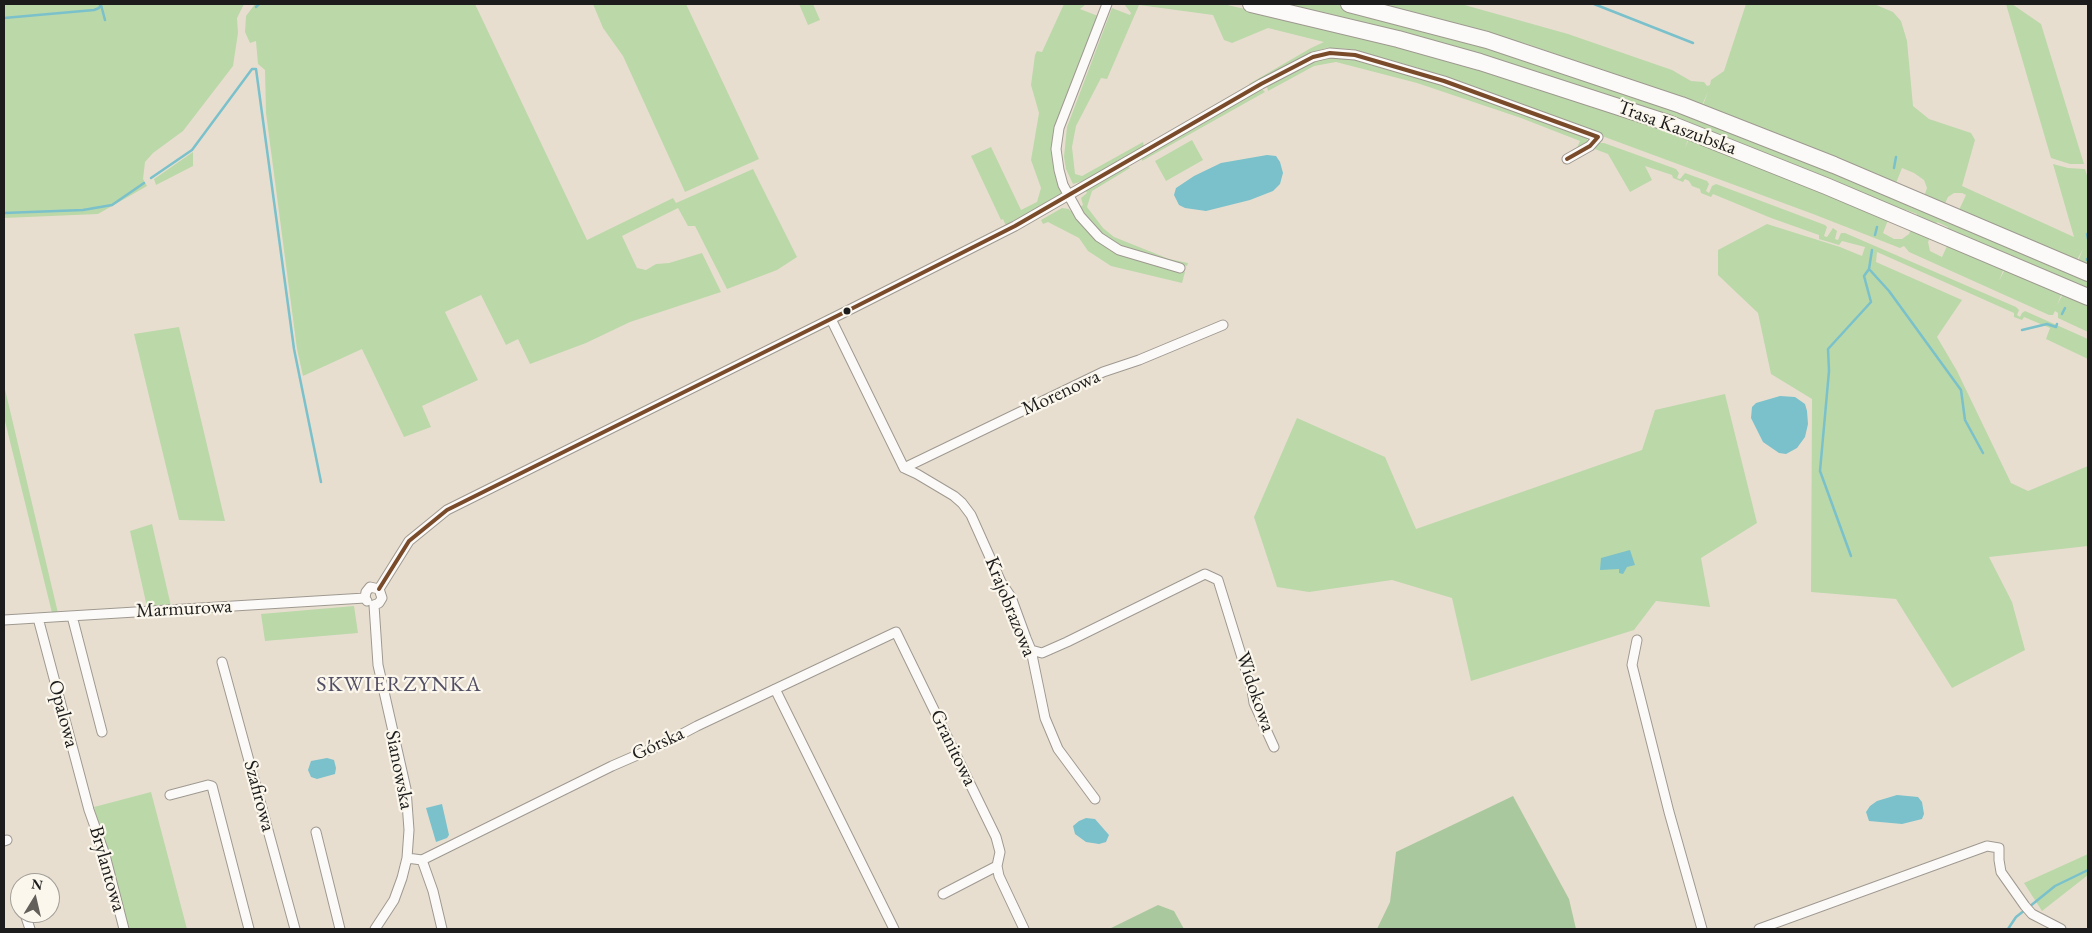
<!DOCTYPE html>
<meta charset="utf-8">
<style>
body{margin:0}
#map{position:relative;width:2092px;height:933px;overflow:hidden;background:#e8ded0;font-family:"EB Garamond",serif}
canvas{display:block}
.frame{position:absolute;inset:0;border:5px solid #1c1c1c;pointer-events:none}
.north{position:absolute;left:10px;top:873px;width:50px;height:50px;box-sizing:border-box;background:#fbf7ec;border:1px solid #a29f99;border-radius:50%;rotate:9deg;font-size:14px;font-weight:700;line-height:20px;text-align:center;color:#1c1c1c}
.north::after{content:'';display:block;margin:auto;width:18px;height:22px;background:#63605b;clip-path:polygon(50% 0,100% 100%,50% 72%,0 100%)}
</style>
<div id="map">
<canvas width="2092" height="933"></canvas>
<div class="frame"></div>
<div class="north">N</div>
</div>
<script>
const ctx = document.querySelector('canvas').getContext('2d');
ctx.lineJoin = 'round';
function paint(path, color) { ctx.fillStyle = color; ctx.fill(path, 'evenodd'); }
const toPath = rows => new Path2D(rows.map(r => 'M' + r).join(''));
function stroke(path, color, width, dash) { ctx.strokeStyle = color; ctx.lineWidth = width; ctx.lineCap = dash ? 'butt' : 'round'; ctx.setLineDash(dash || []); ctx.stroke(path); }
function write(font, color, halo, rows, align = 'center') {
  ctx.font = font + ' "EB Garamond",serif'; ctx.lineWidth = 4.5; ctx.setLineDash([]); ctx.textBaseline = 'middle'; ctx.strokeStyle = halo; ctx.fillStyle = color; for (const [text, x, y, turn = 0] of rows) {
    ctx.save(); ctx.translate(x, y); ctx.rotate((+turn || 0) * Math.PI / 180); ctx.textAlign = isNaN(turn) ? turn : align; if (halo) ctx.strokeText(text, 0, 0); ctx.fillText(text, 0, 0); ctx.restore();
  }
}
const green = toPath([
 [4,4,244,4,237,18,238,33,233,66,183,131,153,153,145,162,143,179,147,186,98,214,4,218],
 [255,4,475,4,587,240,673,198,676,203,753,169,797,257,777,270,727,289,695,226,688,226,678,208,622,236,637,268,646,270,656,264,669,263,702,253,721,292,630,322,586,343,530,364,518,339,506,345,481,295,445,312,478,380,422,406,431,427,404,437,362,349,303,376,297,349,266,113,265,70,258,64,256,41,250,43,245,32,246,16],
 [593,4,686,4,759,159,685,192,623,56,603,28],
 [799,4,813,4,820,20,808,25],
 [1064,4,1086,4,1080,9,1098,16,1058,121,1063,194,1006,226,1003,219,1001,220,971,156,991,147,1021,210,1037,202,1041,188,1031,160,1039,113,1031,85,1035,55,1037,51,1042,52],
 [1124,4,1223,4,1355,34,1510,77,1664,129,1688,139,1685,148,1689,139,1888,220,1883,233,1894,239,1902,239,1909,234,1917,214,1906,210,1905,214,1671,120,1576,86,1464,51,1351,21,1279,4,1336,4,1411,23,1524,56,1636,93,1739,132,1910,202,1908,206,1919,210,1927,188,1924,180,1914,173,1902,168,1896,183,1703,105,1708,92,1702,105,1527,44,1384,4,1461,4,1568,34,1672,70,1691,81,1704,82,1707,86,1710,85,1711,80,1724,71,1746,4,1874,4,1893,12,1901,21,1907,41,1913,106,1929,119,1971,133,1975,140,1962,186,2074,237,2053,164,2068,168,2085,169,2088,179,2088,265,2078,261,2083,249,2077,260,1959,210,1966,195,1962,193,1954,193,1948,197,1938,218,1949,223,1951,219,2088,278,2088,292,1946,231,1948,227,1937,222,1928,242,1930,251,1942,257,1948,244,2004,268,1999,281,2005,269,2062,293,2057,305,2063,294,2088,305,2088,332,2058,318,2058,313,2055,311,2053,315,2049,315,1909,252,1904,246,1900,248,1813,214,1418,68,1351,49,1327,48,1309,53,1250,85,1249,84,1311,48,1324,42,1268,28,1232,43,1224,40,1213,15,1139,5,1107,79,1101,78,1076,126,1072,147,1075,174,1082,176,1143,142,1144,147,1082,185,1080,182,1073,184,1066,169,1064,157,1067,127,1112,8,1130,15,1131,13],
 [2006,4,2012,4,2041,24,2084,164,2070,164,2051,158],
 [1344,56,1416,74,1586,136,1588,142,1576,150,1580,141,1521,118,1417,83,1336,62,1314,66,1268,91,1267,87,1267,85,1312,60],
 [1261,88,1265,92,1142,161,1142,158],
 [1192,140,1203,160,1166,181,1155,161],
 [1599,143,1604,143,1676,169,1679,173,1677,178,1680,179,1685,173,1707,181,1709,184,1706,191,1709,193,1712,186,1716,184,1825,225,1827,227,1824,236,1827,237,1833,228,1837,231,1835,239,1838,240,1841,233,1845,233,2016,307,2019,310,2017,315,2020,317,2022,313,2025,311,2088,339,2088,359,2046,339,2050,328,2024,317,2022,320,2014,317,2014,313,1877,252,1876,262,1962,300,1937,337,1957,371,2011,483,2028,491,2088,466,2088,546,1989,557,2012,602,2025,650,1952,688,1896,599,1811,592,1812,399,1771,374,1758,313,1718,275,1718,250,1767,224,1840,247,1862,256,1865,247,1842,241,1839,245,1819,239,1819,235,1771,218,1713,194,1711,197,1701,193,1700,189,1692,186,1689,181,1685,179,1683,182,1673,178,1672,175,1645,166,1652,180,1630,192,1608,154,1592,148],
 [193,152,193,166,156,185,154,179],
 [1127,166,1130,168,1092,191,1087,207,1103,228,1114,237,1169,259,1188,263,1187,266,1118,245,1103,235,1086,216,1080,207,1083,205,1081,198,1087,193,1085,190],
 [1062,208,1069,209,1070,211,1073,210,1094,237,1185,272,1182,283,1111,266,1088,251,1079,238,1048,222,1043,224,1041,220],
 [179,327,225,521,179,520,134,334],
 [4,385,58,613,52,613,4,417],
 [1725,394,1757,523,1701,558,1710,607,1656,601,1634,630,1471,681,1452,598,1392,580,1309,592,1277,587,1254,517,1297,418,1385,457,1416,529,1642,450,1655,410],
 [152,524,171,606,147,607,130,531],
 [354,606,358,633,265,641,261,614],
 [151,792,187,929,126,929,94,807],
 [2088,854,2088,875,2042,911,2024,883]
]);
const forest = toPath([
 [1513,796,1569,899,1576,929,1377,929,1390,902,1396,852],
 [1158,905,1174,911,1184,929,1109,929]
]);
const water = toPath([
 [1267,155,1276,156,1280,162,1283,173,1280,184,1273,191,1250,200,1206,211,1185,208,1179,205,1174,195,1176,188,1194,176,1221,163],
 [1780,396,1795,397,1805,404,1807,411,1808,424,1805,437,1797,448,1786,454,1779,453,1763,442,1751,418,1752,407,1756,403],
 [1630,550,1635,565,1627,567,1623,574,1619,573,1619,569,1600,570,1601,558],
 [327,758,334,760,336,768,335,774,317,779,311,777,308,770,311,761],
 [1897,795,1918,797,1922,802,1924,814,1922,819,1902,824,1869,821,1866,812,1870,806,1877,801],
 [442,804,449,835,447,838,436,842,426,808],
 [1086,818,1095,819,1109,835,1106,842,1099,844,1086,842,1075,834,1073,826,1079,821]
]);
const stream = toPath([
 [1594,4,1693,43],
 [101,5,105,20],
 [256,7,259,4],
 [4,18,94,10,99,8,101,4],
 [1894,168,1896,157],
 [151,178,192,150,252,69,256,69,294,349,321,482],
 [4,213,83,210,112,205,144,183],
 [2087,234,2088,239],
 [1875,235,1877,227],
 [2087,260,2087,259],
 [1869,269,1889,291,1961,390,1965,420,1983,453],
 [2062,314,2065,308],
 [2022,330,2047,324,2056,327,2057,324],
 [1851,556,1820,471,1829,371,1828,349,1871,302,1864,276,1869,269,1872,250],
 [2029,907,2055,886,2088,870],
 [2008,929,2016,917,2025,910]
]);
const minor = toPath([
 [1107,4,1059,128,1056,149,1059,170,1063,185,1080,216,1099,237,1119,250,1180,268],
 [831,319,904,468],
 [904,468,917,474,954,496,962,503,971,515,1001,582,1011,597,1026,638,1031,650,1045,718,1058,749,1095,799],
 [904,468,1103,372,1139,360,1223,325],
 [379,589,409,541,447,510,851,309,1015,226,1261,84,1313,57,1330,53,1355,55,1444,81,1598,137,1590,146,1567,159],
 [367,601,365,598,366,592,370,587,379,589],
 [374,605,378,665,406,789,409,830,407,858,402,878,394,900,375,929],
 [374,605,379,603,382,598,379,589],
 [72,616,102,732],
 [38,618,89,810,105,855,124,929],
 [4,620,365,598],
 [1637,640,1632,665,1669,812,1702,929],
 [1031,650,1042,653,1067,642,1205,574,1218,580,1252,690,1254,703,1274,747],
 [222,662,295,929],
 [775,689,894,929],
 [170,795,208,785,212,786,249,929],
 [316,832,340,929],
 [4,841,7,840],
 [407,858,422,860,433,891,442,929],
 [422,860,612,766,665,743,697,726,896,632,996,837,1000,852,997,866,999,876,1024,929],
 [943,894,997,866],
 [26,917,30,929],
 [1759,929,1987,846,1999,848,1999,860,2001,872,2025,906,2032,914,2061,929]
]);
const motorway = toPath([
 [1251,4,1398,39,1480,62,1668,123,1826,186,2088,297],
 [1349,4,1487,40,1681,105,1834,165,2088,273]
]);
const bus1 = toPath([
 [379,589,409,541,447,510,851,309,1015,226,1261,84,1313,57,1330,53,1355,55,1444,81,1598,137,1590,146,1567,159]
]);
const markers = [
 [847,311,4.5,"#1c1c1c"]
];
const streetNames = [
 ["Trasa Kaszubska",1677,128,20],
 ["Morenowa",1061,393,-25],
 ["Krajobrazowa",1010,607,68],
 ["Marmurowa",184,609,-3],
 ["Widokowa",1255,692,71],
 ["Opalowa",63,714,75],
 ["Górska",658,744,-25],
 ["Granitowa",953,748,64],
 ["Sianowska",399,770,79],
 ["Szafirowa",259,796,75],
 ["Brylantowa",107,869,74]
];
const quarterNames = [
 ["SKWIERZYNKA",399,685]
];
paint(green, '#bbd8a9');
paint(forest, '#aac89e');
paint(water, '#7ac1cb');
stroke(stream, '#7ac1cb', 2.5);
stroke(minor, '#9e9990', 11);
stroke(motorway, '#9e9990', 18);
stroke(minor, '#fcfaf8', 9);
stroke(motorway, '#fcfaf8', 16);
stroke(bus1, '#7a4b2a', 4);
for (const [x, y, r, color] of markers) { const dot = new Path2D(); dot.arc(x, y, r, 0, 2 * Math.PI); ctx.fillStyle = color; ctx.fill(dot); stroke(dot, '#fbf7ec', 2); }
write('20px', '#1c1c1c', '#fbf7ec', streetNames);
ctx.letterSpacing = '1px';
write('22px', '#524e64', '#fbf7ec', quarterNames);
ctx.letterSpacing = '0px';
</script>
